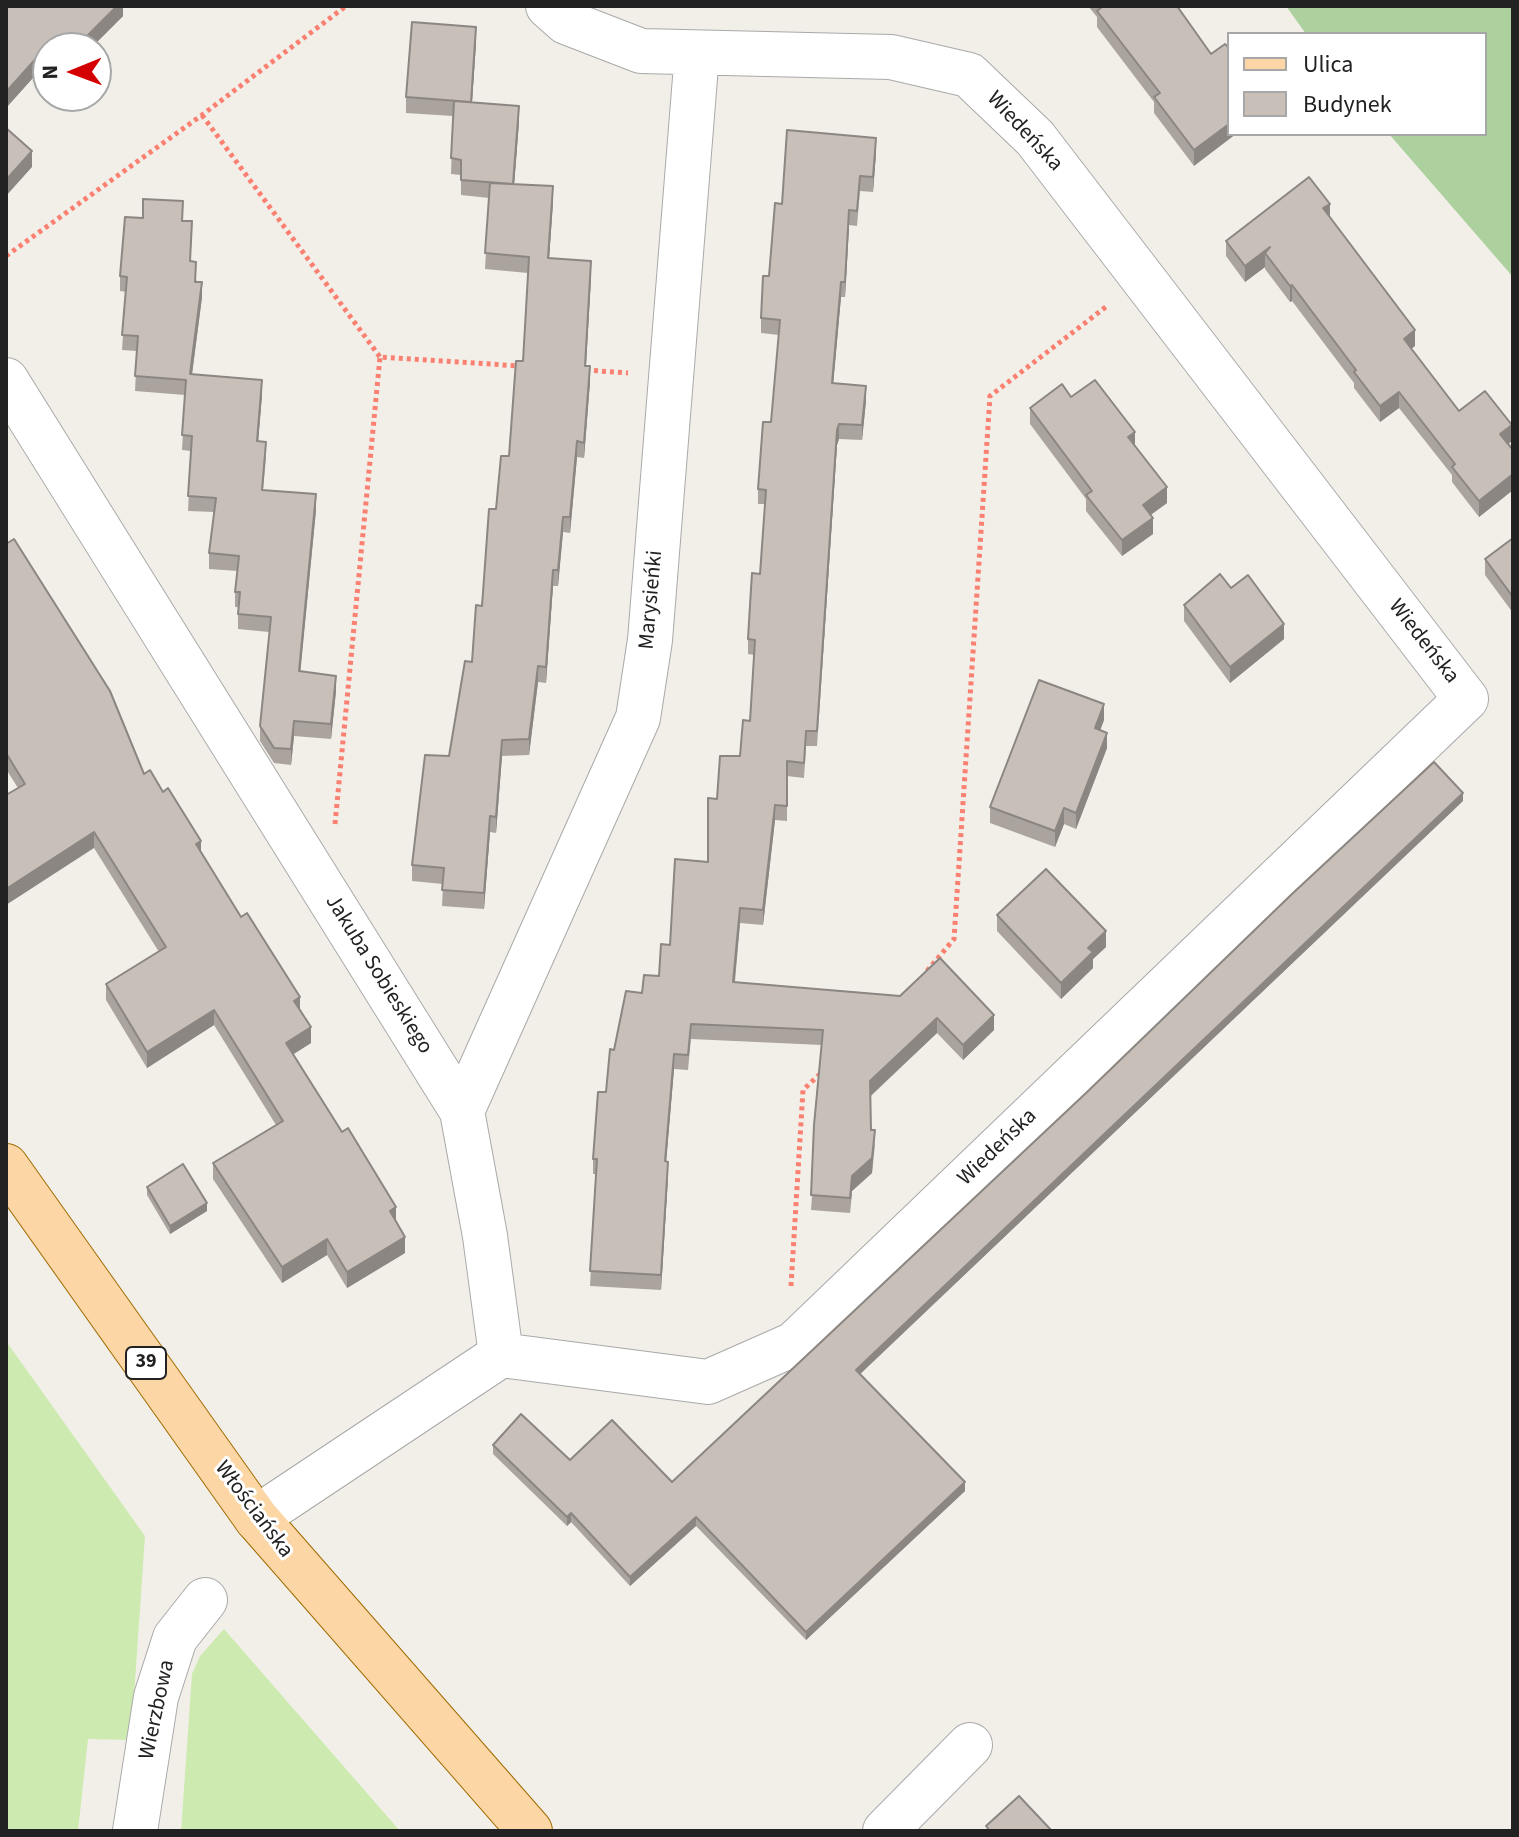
<!DOCTYPE html>
<meta charset="utf-8">
<style>
body{margin:0}
#map{position:relative;width:1519px;height:1837px;overflow:hidden;background:#f2efe9;font-family:"Source Sans 3",sans-serif}
canvas{display:block}
.frame{position:absolute;inset:0;border:8px solid #222;pointer-events:none}
.legend{position:absolute;left:1227px;top:32px;width:260px;height:104px;box-sizing:border-box;background:#fff;border:2px solid #a7a7a7;margin:0;padding:10px 14px;list-style:none;font-size:24px;color:#222}
.legend li{display:flex;align-items:center;gap:16px;height:40px}
.legend b{width:40px;border:2px solid #a7a7a7}
.north{position:absolute;left:32px;top:32px;width:80px;height:80px;box-sizing:border-box;background:#fff;border:2px solid #a7a7a7;border-radius:50%;rotate:269deg;font-size:22px;font-weight:700;line-height:32px;text-align:center;color:#222}
.north::after{content:'';display:block;margin:auto;width:28px;height:36px;background:#d40000;clip-path:polygon(50% 0,100% 100%,50% 72%,0 100%)}
</style>
<div id="map">
<canvas width="1519" height="1837"></canvas>
<div class="frame"></div>
<ul class="legend">
<li><b style="height:10px;background:#fcd6a4"></b>Ulica</li>
<li><b style="height:22px;background:#c7bfb8"></b>Budynek</li>
</ul>
<div class="north">N</div>
</div>
<script>
const ctx = document.querySelector('canvas').getContext('2d');
ctx.lineJoin = 'round';
function paint(path, color) { ctx.fillStyle = color; ctx.fill(path, 'evenodd'); }
const toPath = rows => new Path2D(rows.map(r => 'M' + r).join(''));
function stroke(path, color, width, dash) { ctx.strokeStyle = color; ctx.lineWidth = width; ctx.lineCap = dash ? 'butt' : 'round'; ctx.setLineDash(dash || []); ctx.stroke(path); }
function write(font, color, halo, rows, align = 'center') {
  ctx.font = font + ' "Source Sans 3",sans-serif'; ctx.lineWidth = 6; ctx.setLineDash([]); ctx.textBaseline = 'middle'; ctx.strokeStyle = halo; ctx.fillStyle = color; for (const [text, x, y, turn = 0] of rows) {
    ctx.save(); ctx.translate(x, y); ctx.rotate((+turn || 0) * Math.PI / 180); ctx.textAlign = isNaN(turn) ? turn : align; if (halo) ctx.strokeText(text, 0, 0); ctx.fillText(text, 0, 0); ctx.restore();
  }
}
const grass = toPath([
 [6,1341,145,1536,131,1740,88,1739,78,1831,6,1831],
 [224,1629,400,1831,181,1831,192,1674,200,1656]
]);
const forest = toPath([
 [1286,6,1513,6,1513,277,1389,134,1485,134,1485,34,1306,34]
]);
const path = toPath([
 [202,115,380,357],
 [6,256,202,115,346,6],
 [586,370,628,373],
 [335,824,380,357,520,366],
 [927,971,954,939,990,396,1107,306],
 [791,1286,803,1090,822,1072]
]);
const minor = toPath([
 [6,380,462,1111,485,1236,501,1355,256,1518],
 [462,1111,638,718,650,640,697,53],
 [501,1355,708,1382,794,1344,1466,699,1035,138,969,75,891,57,641,51,566,22,548,6],
 [135,1831,156,1697,175,1638,205,1600],
 [885,1831,970,1745]
]);
const major = toPath([
 [6,1166,256,1518,530,1831]
]);
const wall = toPath([
 [6,6,123,6,123,16,91,48,48,48,48,77,40,70,6,108],
 [1088,6,1177,6,1211,54,1194,166,1154,113,1154,102,1097,27,1097,17],
 [476,43,472,102,519,122,514,184,553,202,549,258,591,277,586,366,590,382,584,458,577,457,570,533,563,532,558,586,553,586,546,683,538,682,529,755,502,756,496,833,490,832,484,909,442,906,443,884,412,881,412,865,449,756,472,662,496,509,509,456,523,361,528,273,485,269,489,198,461,195,461,175,451,174,453,116,406,113,406,97],
 [876,153,873,192,860,191,857,226,849,225,845,297,841,297,833,383,866,401,862,440,839,439,837,445,817,746,806,746,804,778,787,776,787,821,775,820,763,925,740,923,735,982,900,996,994,1030,963,1060,937,1033,871,1096,871,1130,875,1145,872,1173,852,1191,850,1213,811,1210,822,1045,691,1039,688,1070,674,1069,666,1161,668,1177,661,1290,590,1286,596,1174,593,1174,593,1159,614,1050,642,993,659,976,670,945,708,862,717,799,740,756,750,721,754,655,748,654,748,639,760,574,765,504,758,504,758,489,771,422,779,335,761,333,761,318,782,204],
 [1330,217,1415,346,1411,349,1459,411,1512,441,1508,444,1513,450,1513,490,1479,517,1452,482,1452,475,1399,408,1380,422,1354,388,1354,383,1292,301,1290,302,1265,269,1265,267,1245,282,1226,256,1226,241],
 [183,221,192,237,190,261,202,297,192,375,262,395,258,441,266,457,263,491,316,510,300,671,336,691,331,739,294,736,291,765,274,763,260,741,260,726,269,632,238,629,238,607,235,607,235,592,238,571,209,569,209,553,214,512,188,511,191,451,182,450,185,395,135,391,137,351,122,350,126,292,120,291,120,276],
 [1071,397,1135,446,1167,503,1151,515,1153,534,1122,556,1086,511,1086,499,1030,424,1030,408],
 [1513,538,1513,613,1485,575,1485,559],
 [6,544,144,774,201,853,300,1010,311,1043,293,1054,396,1221,405,1253,347,1288,327,1255,282,1283,213,1179,213,1163,276,1125,214,1025,147,1068,106,1000,106,984,159,952,94,848,18,788,6,769],
 [1231,588,1284,639,1230,683,1184,621,1184,605],
 [1104,720,1100,730,1107,748,1076,829,1064,824,1055,847,990,823,990,807],
 [1463,801,860,1374,965,1491,806,1640,696,1526,630,1586,571,1522,567,1526,493,1454,493,1445,672,1482],
 [997,915,1106,947,1093,959,1093,968,1061,999,997,931],
 [147,1187,207,1211,170,1234,147,1195]
]);
const shadedWall = toPath([
 [117,6,123,6,123,16,91,48,75,48],
 [476,27,476,43,471,117,471,102],
 [40,54,40,70,6,108,6,92],
 [519,106,519,122,513,200,513,184],
 [1229,124,1229,134,1236,134,1194,166,1194,150],
 [876,138,876,153,873,192,873,177],
 [32,151,32,167,6,196,6,180],
 [553,186,553,202,548,274,548,258],
 [1330,204,1330,219,1323,208],
 [849,210,849,225,845,297,845,282],
 [1270,247,1265,253,1265,267,1245,282,1245,266],
 [591,261,591,277,585,381,585,366],
 [202,282,202,297,190,389,190,374],
 [841,282,841,297,832,398,832,383],
 [1292,285,1292,301,1290,302,1290,286],
 [1415,330,1415,346,1404,354,1404,339],
 [590,366,590,382,584,458,584,443],
 [262,380,262,395,257,456,257,441],
 [866,386,866,401,862,440,862,425],
 [1399,392,1399,408,1380,422,1380,406],
 [839,424,839,439,837,445,817,746,837,430],
 [1512,425,1512,441,1500,450,1500,434],
 [1135,432,1135,448,1128,437],
 [577,441,577,457,570,533,570,517],
 [1513,474,1513,490,1479,517,1479,501],
 [1167,487,1167,503,1143,520,1143,505],
 [316,494,316,510,299,686,299,671],
 [563,517,563,532,558,586,558,570],
 [1153,518,1153,534,1122,556,1122,540],
 [553,570,553,586,546,683,546,667],
 [1284,624,1284,639,1230,683,1230,667],
 [538,666,538,682,529,755,529,739],
 [336,676,336,691,331,739,331,724],
 [1104,704,1104,720,1095,744,1095,728],
 [294,721,294,736,291,765,291,749],
 [1107,733,1107,748,1076,829,1076,813],
 [502,740,502,756,496,833,496,817],
 [1463,793,1463,801,856,1378,856,1370],
 [775,805,775,820,763,925,763,910],
 [1064,808,1064,824,1055,847,1055,831],
 [490,816,490,832,484,909,484,893],
 [94,832,94,848,6,905,6,889],
 [201,841,201,857,196,844],
 [740,908,740,923,733,997,733,982],
 [1106,931,1106,947,1093,959,1093,968,1061,999,1061,983,1088,948],
 [300,997,300,1013,294,1001],
 [214,1010,214,1025,147,1068,147,1052],
 [994,1015,994,1030,963,1060,963,1045],
 [937,1018,937,1033,870,1096,870,1081],
 [311,1027,311,1043,286,1059,286,1043],
 [674,1054,674,1069,665,1176,665,1161],
 [875,1130,872,1173,852,1191,850,1213,852,1176],
 [668,1162,668,1177,661,1290,661,1275],
 [207,1203,207,1211,170,1234,170,1226],
 [396,1207,396,1223,390,1211],
 [405,1237,405,1253,347,1288,347,1272],
 [327,1239,327,1255,282,1283,282,1267],
 [965,1482,965,1491,806,1640,806,1632],
 [571,1513,571,1522,567,1526,567,1517],
 [696,1517,696,1526,630,1586,630,1577]
]);
const building = toPath([
 [6,6,117,6,75,48,66,48,64,46,63,48,48,48,48,61,40,54,6,92,6,6],
 [1101,6,1177,6,1211,54,1225,44,1229,48,1229,124,1194,150,1154,97,1160,93,1097,11,1102,7,1101,6],
 [412,22,476,27,471,102,406,97,412,22],
 [454,101,519,106,513,184,461,180,461,160,451,158,454,101],
 [6,128,32,151,6,180,6,128],
 [787,130,876,138,873,177,860,176,857,211,849,210,845,282,841,282,832,383,866,386,862,425,839,424,837,430,817,731,806,731,804,763,787,761,787,806,775,805,763,910,740,908,733,982,900,996,940,958,994,1015,963,1045,937,1018,870,1081,871,1130,875,1130,872,1158,852,1176,850,1198,811,1195,814,1125,823,1030,691,1024,688,1055,674,1054,665,1161,668,1162,661,1275,590,1271,597,1159,593,1159,598,1092,606,1092,610,1049,614,1050,626,991,642,993,644,975,659,976,661,944,670,945,675,859,708,862,708,798,717,799,720,756,740,756,743,720,750,721,755,640,748,639,750,605,752,573,760,574,766,490,758,489,763,422,771,422,780,320,761,318,763,276,769,276,775,203,782,204,787,130],
 [1309,177,1330,204,1323,208,1415,330,1404,339,1459,411,1485,391,1512,425,1500,434,1513,450,1513,474,1479,501,1452,467,1455,464,1399,392,1380,406,1354,372,1356,370,1292,285,1290,286,1265,253,1270,247,1245,266,1226,241,1309,177],
 [490,183,553,186,548,258,591,261,585,366,590,366,584,443,577,441,570,517,563,517,558,570,553,570,546,667,538,666,529,739,502,740,496,817,490,816,484,893,442,890,444,868,412,865,425,755,449,756,465,661,472,662,476,605,482,606,489,509,496,509,501,456,509,456,516,361,523,361,529,257,485,253,490,183],
 [143,199,183,201,182,221,192,221,190,261,196,262,195,282,202,282,190,374,262,380,257,441,266,442,262,490,316,494,299,671,336,676,331,724,294,721,291,749,274,748,260,726,271,617,238,614,240,592,235,592,239,556,209,553,216,498,188,496,192,436,182,435,186,380,135,376,138,336,122,335,127,277,120,276,125,217,143,218,143,199],
 [1095,380,1135,432,1128,437,1167,487,1143,505,1153,518,1122,540,1086,495,1092,491,1030,408,1062,384,1071,397,1095,380],
 [1513,538,1513,597,1485,559,1513,538],
 [14,539,110,691,144,774,150,770,163,792,168,788,201,841,196,844,241,917,247,913,300,997,294,1001,311,1027,286,1043,342,1132,348,1128,396,1207,390,1211,405,1237,347,1272,327,1239,282,1267,213,1163,283,1121,214,1010,147,1052,106,984,166,947,94,832,6,889,6,795,25,784,6,753,6,544,14,539],
 [1220,574,1231,588,1248,575,1284,624,1230,667,1184,605,1220,574],
 [1039,680,1104,704,1095,728,1107,733,1076,813,1064,808,1055,831,990,807,1039,680],
 [1434,762,1463,793,856,1370,965,1482,806,1632,696,1517,630,1577,571,1513,567,1517,493,1445,521,1414,570,1460,612,1420,672,1482,1086,1093,1293,893,1434,762],
 [1046,869,1106,931,1088,948,1093,952,1061,983,997,915,1046,869],
 [183,1164,207,1203,170,1226,147,1187,183,1164],
 [1019,1796,1052,1831,990,1831,986,1826,1019,1796]
]);
const shields = [
 [146,1363,40]
];
const shieldNames = [
 ["39",146,1363]
];
const streetNames = [
 ["Wiedeńska",1024,132,47],
 ["Marysieńki",652,600,-85],
 ["Wiedeńska",1423,642,52],
 ["Jakuba Sobieskiego",378,975,58],
 ["Wiedeńska",998,1148,-44],
 ["Włościańska",253,1510,53],
 ["Wierzbowa",158,1710,-78]
];
paint(grass, '#cdebb0');
paint(forest, '#add19e');
stroke(minor, '#a9a9a9', 46);
stroke(major, '#a06b00', 46);
stroke(path, '#fa8072', 5, [4, 4]);
stroke(minor, '#fff', 44);
stroke(major, '#fcd6a4', 44);
paint(wall, '#aba49e');
paint(shadedWall, '#8b8681');
paint(building, '#c7bfb8');
stroke(building, '#8b8681', 2);
for (const [x, y, w] of shields) { const box = new Path2D(); box.roundRect(x - w / 2, y - 16, w, 32, 6); ctx.fillStyle = '#fff'; ctx.fill(box); stroke(box, '#222', 2); }
write('bold 20px', '#222', null, shieldNames);
write('22px', '#222', '#fff', streetNames);
</script>
